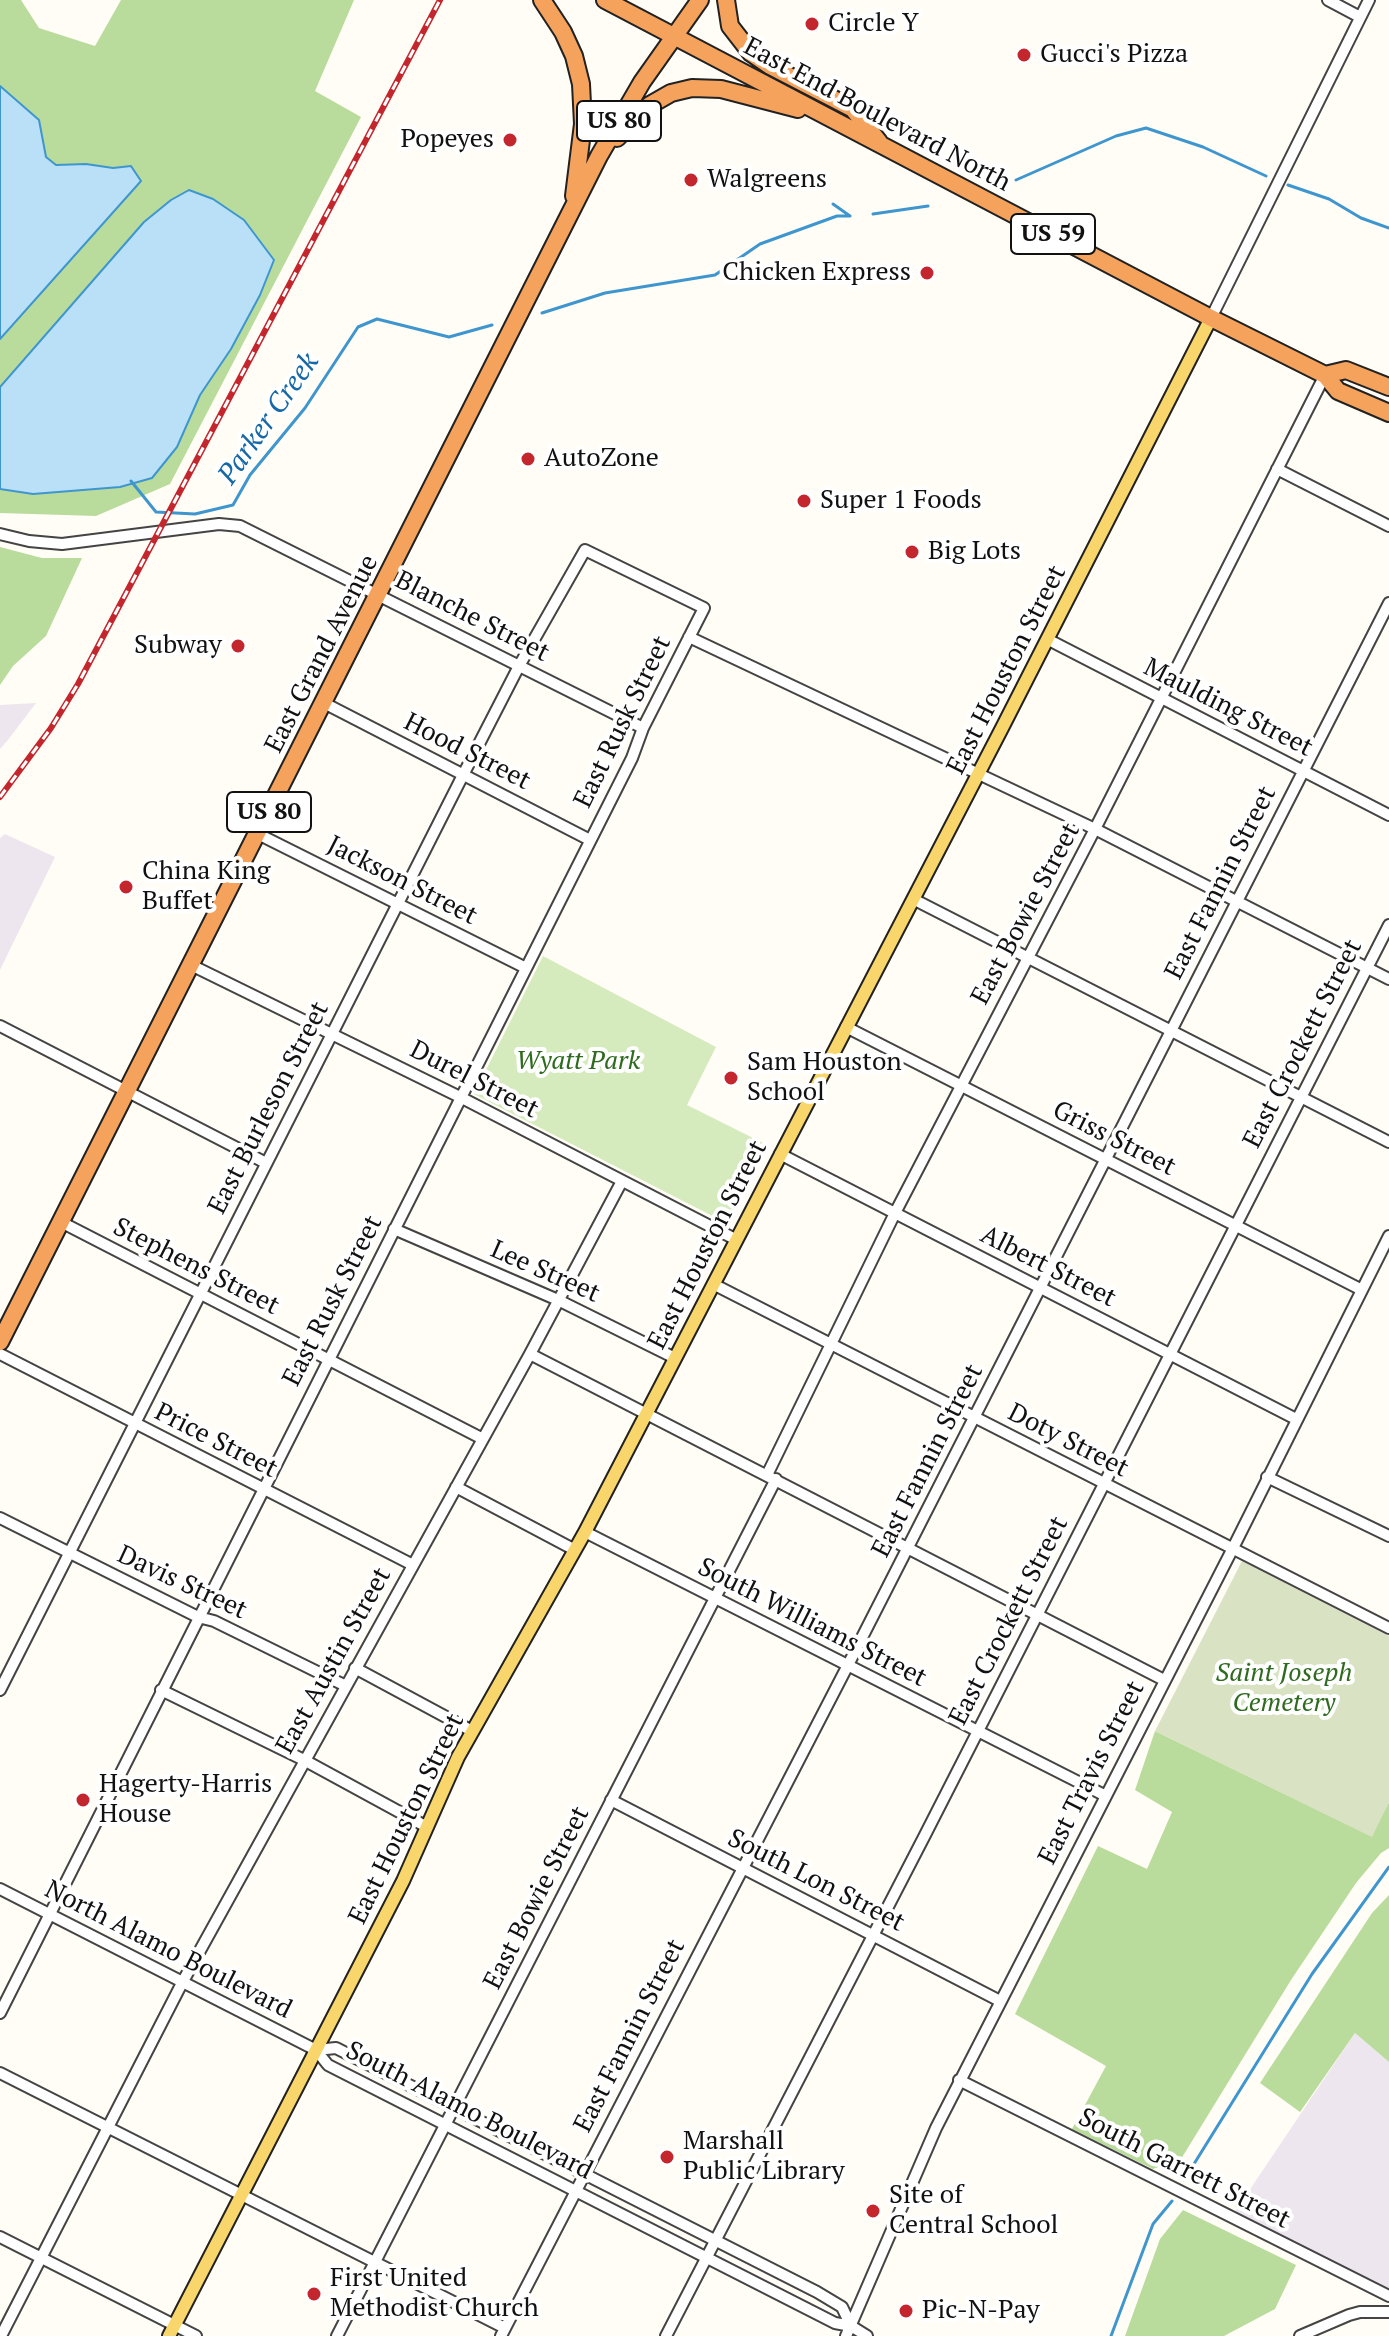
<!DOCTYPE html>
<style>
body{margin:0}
canvas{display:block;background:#fffdf5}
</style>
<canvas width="1389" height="2336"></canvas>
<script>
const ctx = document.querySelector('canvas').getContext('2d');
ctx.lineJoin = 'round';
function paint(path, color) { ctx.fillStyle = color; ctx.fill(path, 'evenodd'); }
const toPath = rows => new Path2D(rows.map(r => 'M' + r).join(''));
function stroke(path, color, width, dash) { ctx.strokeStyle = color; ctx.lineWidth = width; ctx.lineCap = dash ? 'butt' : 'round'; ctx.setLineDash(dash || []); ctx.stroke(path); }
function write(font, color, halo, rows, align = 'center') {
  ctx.font = font + ' "PT Serif",serif'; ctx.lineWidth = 8; ctx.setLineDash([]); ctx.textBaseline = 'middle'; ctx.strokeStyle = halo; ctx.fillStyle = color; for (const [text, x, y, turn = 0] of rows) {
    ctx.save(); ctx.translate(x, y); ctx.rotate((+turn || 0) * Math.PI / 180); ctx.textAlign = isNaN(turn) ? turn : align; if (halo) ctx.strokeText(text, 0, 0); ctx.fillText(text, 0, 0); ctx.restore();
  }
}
const industrial = toPath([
 [36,703,8,740,0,749,0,705],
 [5,834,55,857,0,970,0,838],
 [1355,2033,1389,2062,1389,2288,1234,2213]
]);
const green = toPath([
 [543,956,716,1047,687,1105,767,1145,728,1224,474,1094]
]);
const forest = toPath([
 [0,0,21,0,39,28,95,46,121,0,354,0,315,91,361,117,170,484,96,516,0,513,0,489,33,494,177,447,200,395,231,349,260,295,274,260,244,220,144,222,0,387,0,339,131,166,113,168,86,164,56,165,46,157,39,120,0,86],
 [0,547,42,558,82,558,46,636,13,666,0,685],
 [1155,1731,1371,1836,1389,1802,1389,1848,1381,1853,1356,1883,1291,1980,1181,2159,1153,2169,1072,2129,1106,2066,1015,2014,1098,1846,1147,1869,1172,1812,1135,1790],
 [1389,1895,1389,2062,1355,2033,1300,2112,1260,2083,1372,1913],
 [1183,2210,1296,2265,1275,2309,1224,2336,1125,2336,1160,2239]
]);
const cemetery = toPath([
 [1242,1561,1389,1636,1389,1802,1372,1837,1155,1731]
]);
const water = toPath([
 [0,86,39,120,46,157,56,165,86,164,113,168,131,166,141,181,0,339,0,86],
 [189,190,213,199,244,220,274,260,260,295,231,349,200,395,177,447,152,478,120,487,33,494,0,489,0,387,144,222,171,200,189,190]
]);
const stream = toPath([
 [1016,180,1116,136,1146,128,1203,147,1266,176],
 [1288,185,1329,199,1361,218,1389,228],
 [833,204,850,216],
 [873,214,928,206],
 [542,313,605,293,715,275,760,244,837,216,850,216],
 [131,481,156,512,195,514,233,505,250,475,305,408,358,327,377,319,449,337,492,325],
 [1184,2180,1312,1974,1389,1867],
 [1111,2336,1153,2224,1172,2201]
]);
const minor = toPath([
 [1328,0,1360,17],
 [1211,318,1369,0],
 [1277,469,1389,526],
 [0,534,29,541,62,544,219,524,240,526,643,728],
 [689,637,1095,829,1389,979],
 [1047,639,1389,815],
 [324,703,590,840],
 [258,834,526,968],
 [913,899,1389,1142],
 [191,965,462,1098,735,1239],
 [0,1026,266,1163],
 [846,1027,1362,1290],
 [780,1154,1296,1419],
 [61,1222,483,1439],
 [394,1229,558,1300,675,1358],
 [713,1284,1389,1628],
 [0,1354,413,1565],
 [530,1354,1164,1680],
 [767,1475,895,1213,1095,829,1325,375],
 [1267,1477,1389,1536],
 [456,1487,575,1550],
 [0,1518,198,1617,214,1621,346,1686],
 [585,1532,1106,1796],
 [355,1668,472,1731],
 [0,1690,463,775,519,666,585,550,704,608,643,728,632,758,0,2013],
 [161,1690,304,1760,427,1827],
 [611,1800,1000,2001],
 [0,1889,316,2050,328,2065,835,2323,851,2326,867,2336],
 [316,2050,336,2048,817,2292,842,2307,851,2326],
 [0,2073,505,2328],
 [959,2080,1389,2296],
 [0,2237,196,2336],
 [1,2336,182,1983,530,1354,622,1181],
 [337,2336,776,1479],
 [501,2336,848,1665,1389,603],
 [666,2336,925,1835,1389,925],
 [846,2336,936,2128,1232,1550,1389,1236],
 [1300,2336,1349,2315,1360,2312,1389,2312]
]);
const major = toPath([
 [169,2336,403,1881,458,1757,585,1532,1002,728,1211,318]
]);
const highway = toPath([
 [542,0,563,32,574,56,581,84,583,124,574,196],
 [605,0,1211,318,1325,375,1338,391,1389,413],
 [726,0,730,26,751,53,770,66,853,109,879,142],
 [617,138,650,105,671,93,692,88,721,89,798,109],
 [1325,375,1346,370,1389,387],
 [0,1342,599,156,642,82,700,0]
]);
const rail = toPath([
 [0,797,51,728,78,684,440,0]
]);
const markers = [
 [812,24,8,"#c4262e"],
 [1024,55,8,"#c4262e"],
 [510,140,8,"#c4262e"],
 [691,180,8,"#c4262e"],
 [927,273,8,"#c4262e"],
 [528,459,8,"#c4262e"],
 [804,501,8,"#c4262e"],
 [912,552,8,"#c4262e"],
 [238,646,8,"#c4262e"],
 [126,887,8,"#c4262e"],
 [731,1078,8,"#c4262e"],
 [83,1800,8,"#c4262e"],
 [667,2157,8,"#c4262e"],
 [873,2211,8,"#c4262e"],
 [314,2294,8,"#c4262e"],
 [906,2311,8,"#c4262e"]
];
const shields = [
 [619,121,84],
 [1053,234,84],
 [269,812,84]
];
const shieldNames = [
 ["US 80",619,121],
 ["US 59",1053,234],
 ["US 80",269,812]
];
const poiNames = [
 ["Circle Y",828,24],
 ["Gucci's Pizza",1040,55],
 ["Popeyes",494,140,"right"],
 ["Walgreens",707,180],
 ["Chicken Express",911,273,"right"],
 ["AutoZone",544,459],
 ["Super 1 Foods",820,501],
 ["Big Lots",928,552],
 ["Subway",222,646,"right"],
 ["China King",142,872],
 ["Buffet",142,902],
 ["Sam Houston",747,1063],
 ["School",747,1093],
 ["Hagerty-Harris",99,1785],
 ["House",99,1815],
 ["Marshall",683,2142],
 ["Public Library",683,2172],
 ["Site of",889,2196],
 ["Central School",889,2226],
 ["First United",330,2279],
 ["Methodist Church",330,2309],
 ["Pic-N-Pay",922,2311]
];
const streetNames = [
 ["East End Boulevard North",877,115,28],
 ["Blanche Street",472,617,27],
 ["East Grand Avenue",322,654,-63],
 ["East Houston Street",1007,670,-63],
 ["Maulding Street",1228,708,27],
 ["East Rusk Street",623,722,-64],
 ["Hood Street",467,752,27],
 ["Jackson Street",402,881,27],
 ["East Fannin Street",1221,883,-63],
 ["East Bowie Street",1026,914,-62],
 ["East Crockett Street",1303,1044,-63],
 ["Durel Street",474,1080,27],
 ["East Burleson Street",269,1108,-63],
 ["Griss Street",1114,1139,27],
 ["East Houston Street",708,1245,-63],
 ["Stephens Street",196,1267,27],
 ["Albert Street",1048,1267,27],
 ["Lee Street",545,1272,24],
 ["East Rusk Street",333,1301,-63],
 ["Price Street",216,1441,27],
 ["Doty Street",1068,1441,27],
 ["East Fannin Street",928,1461,-63],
 ["Davis Street",182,1583,25],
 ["East Crockett Street",1009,1621,-63],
 ["South Williams Street",812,1623,27],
 ["East Austin Street",334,1661,-61],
 ["East Travis Street",1092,1773,-63],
 ["East Houston Street",407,1819,-64],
 ["South Lon Street",816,1881,27],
 ["East Bowie Street",537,1898,-63],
 ["North Alamo Boulevard",168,1950,27],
 ["East Fannin Street",630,2036,-63],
 ["South Alamo Boulevard",469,2111,27],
 ["South Garrett Street",1184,2169,27]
];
const parkNames = [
 ["Wyatt Park",578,1062],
 ["Saint Joseph",1284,1674],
 ["Cemetery",1284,1704]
];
const waterNames = [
 ["Parker Creek",269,419,-55]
];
paint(industrial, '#eee6ef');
paint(green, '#d5ebbd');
paint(forest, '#b9dc9c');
paint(cemetery, '#d9e3c4');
paint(water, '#b9e0f7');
stroke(water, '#3f96cf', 2);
stroke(stream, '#3f96cf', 3);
stroke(minor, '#444', 14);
stroke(major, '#222', 16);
stroke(highway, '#222', 20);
stroke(minor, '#fff', 10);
stroke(major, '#f9d66b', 12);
stroke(highway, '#f5a25d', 16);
stroke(rail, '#c4262e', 6);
stroke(rail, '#fff', 3, [9]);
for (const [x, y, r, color] of markers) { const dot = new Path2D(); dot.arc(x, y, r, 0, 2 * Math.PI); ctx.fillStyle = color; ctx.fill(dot); stroke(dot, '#fff', 3); }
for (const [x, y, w] of shields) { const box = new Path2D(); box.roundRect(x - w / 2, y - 20, w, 40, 6); ctx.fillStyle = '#fff'; ctx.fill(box); stroke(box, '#111', 2); }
write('bold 24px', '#111', null, shieldNames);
write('26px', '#111', '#fff', poiNames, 'left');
write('26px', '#111', '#fff', streetNames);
write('italic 26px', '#2f6b1f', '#fff', parkNames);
write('italic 28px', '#1768a6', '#fff', waterNames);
</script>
